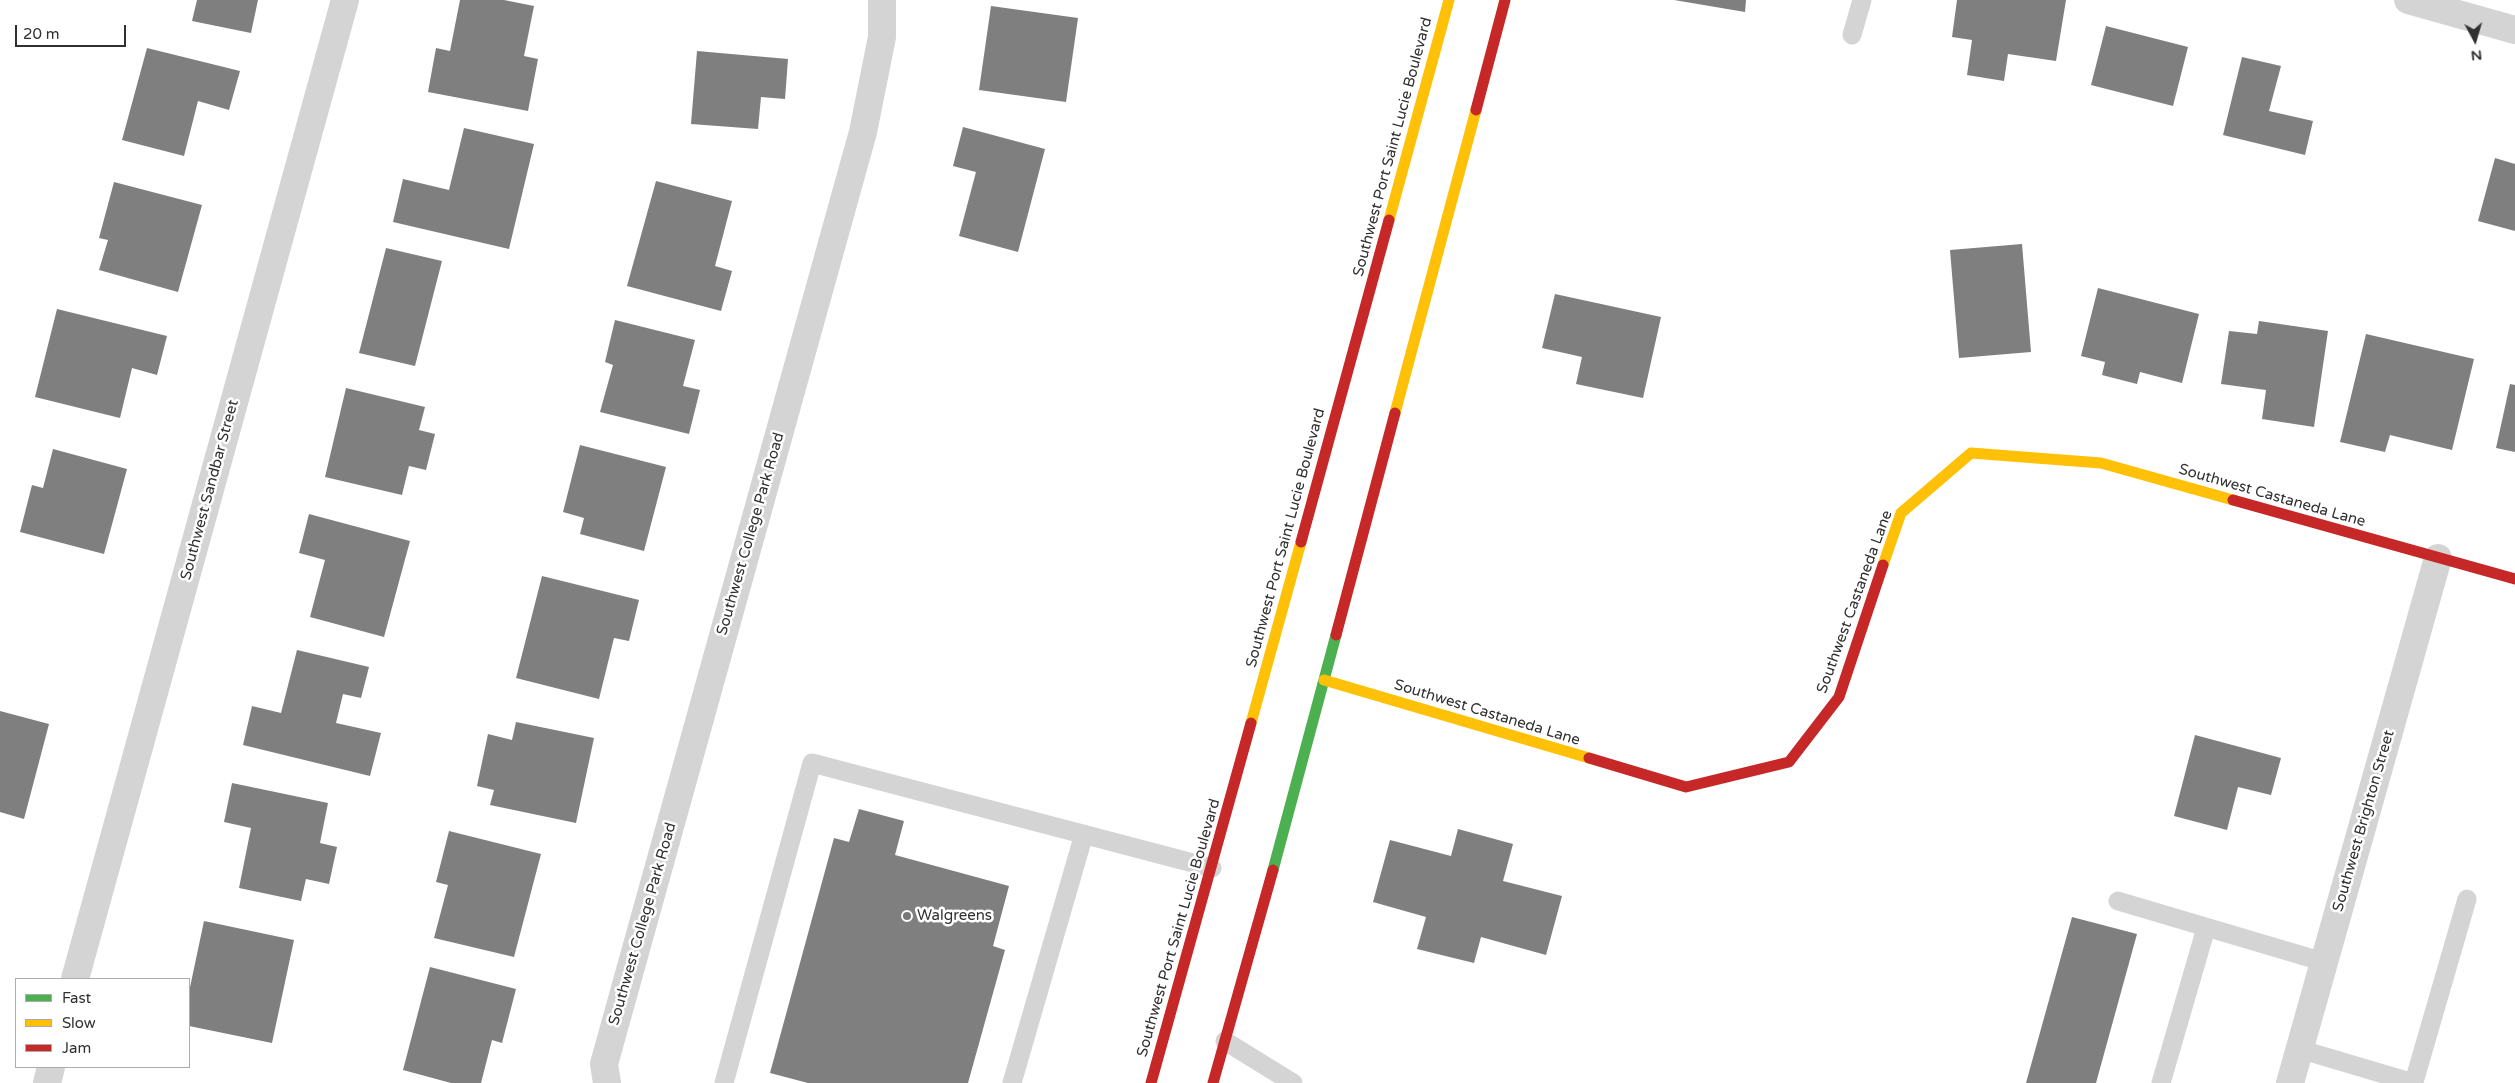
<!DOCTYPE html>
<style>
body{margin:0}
#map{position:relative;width:2515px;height:1083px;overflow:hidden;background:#fff;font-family:"Varela Round",sans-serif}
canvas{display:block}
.legend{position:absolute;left:15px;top:978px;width:175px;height:90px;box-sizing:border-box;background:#fff;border:1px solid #acacac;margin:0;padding:6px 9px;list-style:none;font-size:15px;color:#303030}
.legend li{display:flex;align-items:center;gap:10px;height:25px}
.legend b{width:25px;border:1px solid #acacac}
.north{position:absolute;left:2450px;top:15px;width:50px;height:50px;-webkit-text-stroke:4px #fff;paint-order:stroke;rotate:174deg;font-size:14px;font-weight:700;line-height:20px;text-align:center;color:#303030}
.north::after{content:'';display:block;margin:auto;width:18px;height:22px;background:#303030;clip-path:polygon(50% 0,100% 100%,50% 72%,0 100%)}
.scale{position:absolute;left:15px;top:25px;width:111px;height:22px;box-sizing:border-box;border:2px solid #303030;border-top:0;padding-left:6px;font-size:15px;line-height:18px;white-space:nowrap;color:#303030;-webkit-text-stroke:4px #fff;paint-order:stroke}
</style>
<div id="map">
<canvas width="2515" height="1083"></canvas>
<ul class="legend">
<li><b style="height:6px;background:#4caf50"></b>Fast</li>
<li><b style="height:6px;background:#ffc107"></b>Slow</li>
<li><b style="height:6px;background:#c62828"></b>Jam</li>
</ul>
<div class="north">N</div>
<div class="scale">20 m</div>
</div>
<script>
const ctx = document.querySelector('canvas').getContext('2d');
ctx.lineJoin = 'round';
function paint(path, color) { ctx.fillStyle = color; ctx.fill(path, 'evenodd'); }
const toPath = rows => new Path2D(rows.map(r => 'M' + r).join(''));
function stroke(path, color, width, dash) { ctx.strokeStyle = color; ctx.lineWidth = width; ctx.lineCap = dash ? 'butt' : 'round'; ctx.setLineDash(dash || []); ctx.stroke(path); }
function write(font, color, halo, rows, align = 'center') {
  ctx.font = font + ' "Varela Round",sans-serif'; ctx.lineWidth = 5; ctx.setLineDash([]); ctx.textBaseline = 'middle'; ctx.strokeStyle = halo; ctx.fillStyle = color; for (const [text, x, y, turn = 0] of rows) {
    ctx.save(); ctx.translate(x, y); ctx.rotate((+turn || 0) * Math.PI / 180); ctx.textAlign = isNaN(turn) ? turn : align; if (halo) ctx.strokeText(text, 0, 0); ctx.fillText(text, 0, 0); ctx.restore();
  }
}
const building = toPath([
 [197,0,258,0,251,33,192,21],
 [460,0,504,0,534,6,524,56,538,59,528,111,428,92,436,48,450,51],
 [1674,0,1746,0,1745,12],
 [1957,0,2066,0,2056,61,2008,54,2004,81,1967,75,1972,40,1952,37],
 [991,6,1078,18,1066,102,979,90],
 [2106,26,2188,47,2173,106,2091,85],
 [147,48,240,71,229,110,198,101,184,156,122,140],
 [697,51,788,59,785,99,761,97,758,129,691,124],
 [2242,57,2281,66,2269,111,2313,121,2305,155,2223,135],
 [963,127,1045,149,1018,252,959,236,976,172,953,166],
 [464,128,534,144,509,249,393,222,403,179,449,190],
 [2495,158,2515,164,2515,231,2478,221],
 [656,181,732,201,715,266,732,271,721,311,627,286],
 [114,182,202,205,178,292,99,270,108,240,99,238],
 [2022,244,2031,352,1959,358,1950,250],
 [386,248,442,261,415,366,359,353],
 [2098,288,2199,314,2182,383,2140,372,2137,384,2102,375,2105,362,2081,356],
 [1555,294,1661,317,1643,398,1576,384,1582,357,1542,348],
 [57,309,167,336,157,375,132,368,120,418,35,397],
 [615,320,695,340,683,386,700,390,689,434,600,412,613,365,605,362],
 [2259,321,2328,331,2314,427,2262,419,2266,390,2221,384,2229,331,2257,334],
 [2366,334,2474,359,2452,450,2390,435,2385,452,2340,442],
 [2510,384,2515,385,2515,452,2496,448],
 [346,388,425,407,419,430,435,434,426,470,409,466,402,495,325,477],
 [580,445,666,467,644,551,580,534,584,518,563,512],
 [53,449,127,469,104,554,20,532,32,485,43,488],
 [309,514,410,541,384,637,310,617,325,560,299,553],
 [542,576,639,600,629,641,614,638,599,699,516,678],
 [297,650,369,667,361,698,343,694,336,723,381,733,370,776,243,745,252,706,281,713],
 [0,711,49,724,24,819,0,812],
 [516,722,594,738,576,823,490,805,494,790,477,786,488,734,512,740],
 [2195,735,2281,758,2271,795,2238,787,2227,830,2174,816],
 [232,783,328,803,320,843,337,847,329,884,306,879,301,901,239,888,251,828,224,822],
 [859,809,904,821,895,855,1009,886,993,946,1005,950,968,1083,808,1083,770,1073,834,838,849,842],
 [1458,829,1513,844,1503,881,1562,896,1546,955,1481,937,1474,963,1417,949,1426,917,1373,902,1390,840,1451,856],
 [449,831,541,854,514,957,434,938,448,885,436,882],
 [2072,917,2137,934,2096,1083,2026,1083],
 [204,921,294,940,272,1043,189,1026,189,992],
 [430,967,516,989,502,1043,492,1040,481,1083,451,1083,403,1070]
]);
const lane = toPath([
 [1852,35,1862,0],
 [2118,901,2324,962],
 [1225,1041,1293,1083],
 [2299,1049,2414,1083],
 [2414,1082,2467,899],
 [724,1083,812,763,1212,868],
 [1012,1083,1084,834],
 [2161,1083,2206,928]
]);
const street = toPath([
 [2408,0,2515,30],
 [75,979,345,0],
 [47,1083,51,1067],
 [607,1083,604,1064,863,132,882,37,882,0],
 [2290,1083,2438,558]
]);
const fast = toPath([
 [1273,870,1336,635]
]);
const slow = toPath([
 [1389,220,1449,0],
 [1395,413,1476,110],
 [1883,565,1901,513,1971,453,2101,463,2233,500],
 [1324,680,1589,758],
 [1251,723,1301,542]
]);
const jam = toPath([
 [1476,110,1505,0],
 [2233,500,2515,579],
 [1301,542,1389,220],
 [1336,635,1395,413],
 [1589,758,1686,787,1789,762,1839,697,1883,565],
 [1151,1083,1251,723],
 [1213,1083,1273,870]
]);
const markers = [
 [907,916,5,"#787878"]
];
const streetNames = [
 ["Southwest Port Saint Lucie Boulevard",1393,147,-75],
 ["Southwest Sandbar Street",210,490,-75],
 ["Southwest Castaneda Lane",2272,496,16],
 ["Southwest College Park Road",751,534,-74],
 ["Southwest Port Saint Lucie Boulevard",1286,538,-75],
 ["Southwest Castaneda Lane",1855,602,-70],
 ["Southwest Castaneda Lane",1487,713,17],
 ["Southwest Brighton Street",2364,821,-74],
 ["Southwest College Park Road",643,924,-74],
 ["Southwest Port Saint Lucie Boulevard",1179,928,-74]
];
const poiNames = [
 ["Walgreens",917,916]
];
paint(building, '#7f7f7f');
stroke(lane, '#d4d4d4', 19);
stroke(street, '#d4d4d4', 28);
stroke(fast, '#4caf50', 11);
stroke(slow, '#ffc107', 11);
stroke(jam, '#c62828', 11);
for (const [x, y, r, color] of markers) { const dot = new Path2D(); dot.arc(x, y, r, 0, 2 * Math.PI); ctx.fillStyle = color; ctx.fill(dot); stroke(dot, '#fff', 2); }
write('15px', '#303030', '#fff', streetNames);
write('15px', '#303030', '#fff', poiNames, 'left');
</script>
